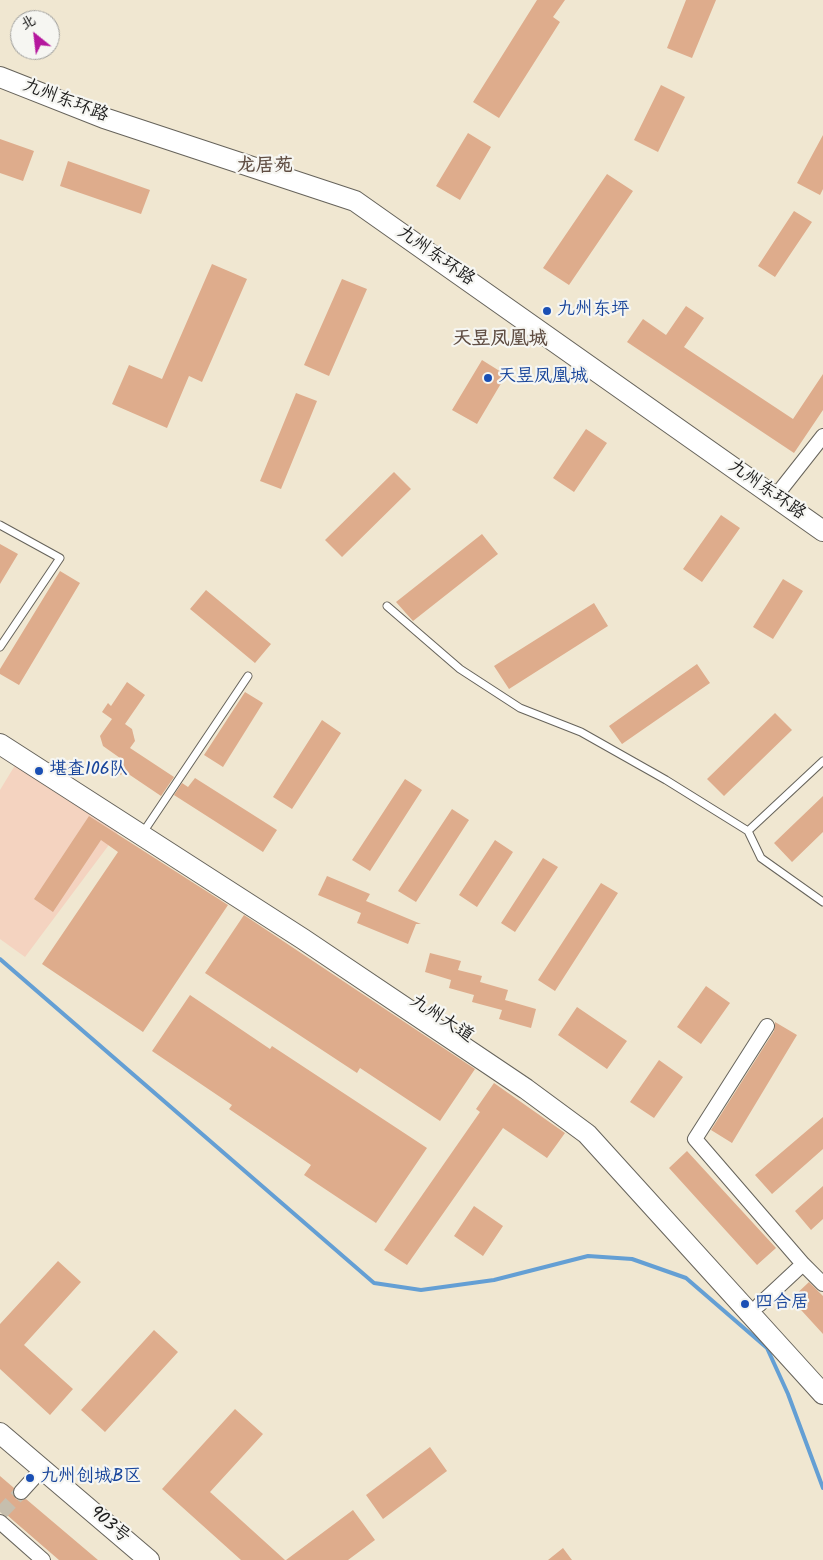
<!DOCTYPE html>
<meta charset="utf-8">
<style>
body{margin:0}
#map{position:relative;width:823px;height:1560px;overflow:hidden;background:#f0e7d1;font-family:Kalam,"LXGW WenKai TC",sans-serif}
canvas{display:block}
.north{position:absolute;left:10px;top:10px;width:50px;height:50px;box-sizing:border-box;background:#f6f6f2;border:1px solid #9f9f9c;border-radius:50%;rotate:331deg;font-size:14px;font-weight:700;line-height:20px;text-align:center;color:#1c1c1c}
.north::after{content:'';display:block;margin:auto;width:18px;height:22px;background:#b5179e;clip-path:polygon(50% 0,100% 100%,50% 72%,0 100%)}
</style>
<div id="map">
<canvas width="823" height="1560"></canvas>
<div class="north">北</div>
</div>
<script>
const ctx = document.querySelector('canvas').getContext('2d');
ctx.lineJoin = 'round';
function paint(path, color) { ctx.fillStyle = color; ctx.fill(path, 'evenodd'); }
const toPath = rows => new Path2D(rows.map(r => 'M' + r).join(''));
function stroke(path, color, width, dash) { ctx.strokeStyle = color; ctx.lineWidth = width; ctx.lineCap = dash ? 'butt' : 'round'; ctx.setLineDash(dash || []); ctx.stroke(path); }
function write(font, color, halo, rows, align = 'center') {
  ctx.font = font + ' Kalam,"LXGW WenKai TC",sans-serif'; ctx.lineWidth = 4.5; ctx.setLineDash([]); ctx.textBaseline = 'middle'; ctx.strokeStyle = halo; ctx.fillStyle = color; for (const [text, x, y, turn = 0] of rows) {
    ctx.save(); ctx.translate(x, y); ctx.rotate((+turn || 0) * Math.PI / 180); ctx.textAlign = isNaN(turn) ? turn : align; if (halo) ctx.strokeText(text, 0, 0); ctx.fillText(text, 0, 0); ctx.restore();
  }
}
const built = toPath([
 [17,762,120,830,25,957,0,939,0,790]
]);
const stream = toPath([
 [0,959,374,1283,421,1290,494,1280,588,1256,632,1259,686,1278,767,1348,788,1394,823,1488]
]);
const building = toPath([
 [537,0,565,0,553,17,560,22,499,118,473,102],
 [686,0,716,0,692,58,667,48],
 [661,85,685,97,658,152,634,140],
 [468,133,491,147,460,200,436,186],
 [823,135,823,189,820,195,797,183],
 [0,139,34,151,23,181,0,173],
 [68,161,150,190,141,214,60,186],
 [607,174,633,191,569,285,543,268],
 [794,211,812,222,775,277,758,266],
 [212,264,247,279,202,382,189,376,167,428,112,404,129,365,162,379],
 [342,279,367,289,329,376,304,365],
 [686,306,704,318,684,347,793,419,823,374,823,410,794,453,627,342,643,319,666,335],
 [482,360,506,375,477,424,452,410],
 [296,393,317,401,281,489,260,481],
 [586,429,607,443,574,492,553,478],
 [394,472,411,489,342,557,325,540],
 [721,515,740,528,702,582,683,569],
 [482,534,498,554,413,621,396,602],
 [0,544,18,554,0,584],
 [60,571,80,583,19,685,0,674,0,669],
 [783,579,803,591,773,639,753,627],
 [206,590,271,644,255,663,190,609],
 [594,603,608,626,509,689,494,666],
 [697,664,710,683,622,744,609,726],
 [127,682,145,695,125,724,132,729,135,741,130,748,174,777,161,796,124,771,121,775,113,769,120,758,103,746,100,736,112,719,102,712,108,703,111,706],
 [245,692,263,703,223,767,204,755],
 [775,713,792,730,724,796,707,779],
 [322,720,341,733,292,809,273,797],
 [195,778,277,830,263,852,174,795,182,783,188,787],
 [405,779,422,790,370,871,352,860],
 [823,796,823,832,792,862,774,843],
 [452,809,469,820,416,902,398,891],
 [89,816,228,905,143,1032,42,964,118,852,101,840,53,912,34,899],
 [495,840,513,852,477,907,459,895],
 [543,858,558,867,515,932,501,923],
 [327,876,370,894,366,901,421,924,416,924,408,944,357,923,361,913,318,895],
 [601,883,618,893,555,991,538,980],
 [244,915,475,1069,440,1121,360,1068,357,1073,205,973],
 [430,953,461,961,458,970,482,976,480,982,508,990,505,1000,536,1009,531,1028,499,1019,502,1010,472,1002,474,995,449,988,451,980,425,972],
 [706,986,730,1003,701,1044,677,1027],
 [190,995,270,1049,272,1046,427,1148,376,1223,304,1175,311,1165,229,1109,232,1105,152,1051],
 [577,1007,627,1041,607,1069,558,1035],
 [775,1022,797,1035,732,1143,711,1130,774,1031],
 [659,1060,683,1077,654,1118,630,1102],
 [494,1083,565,1133,547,1158,503,1128,407,1265,384,1250,480,1112,476,1109],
 [823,1117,823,1149,772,1194,755,1175],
 [687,1151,776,1248,757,1265,669,1168],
 [823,1186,823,1219,811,1230,795,1211],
 [474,1206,503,1226,483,1256,454,1236],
 [58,1261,81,1282,24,1345,73,1389,50,1415,0,1369,0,1324],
 [809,1282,823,1296,823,1334,791,1299],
 [154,1330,178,1352,105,1432,81,1410],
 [235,1409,263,1434,210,1492,285,1560,241,1560,162,1489],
 [430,1447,447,1471,383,1519,366,1495],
 [0,1476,14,1488,13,1494,16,1499,20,1501,26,1499,98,1560,59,1560,0,1509],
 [353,1510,375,1540,348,1560,286,1560],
 [563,1548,572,1560,548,1560]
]);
const streetTunnel = toPath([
 [1,1513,21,1492]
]);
const lane = toPath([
 [0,525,60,558,0,647],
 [387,606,460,669,520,708,581,732,666,780,748,831,761,858,823,902],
 [146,828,248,676],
 [748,831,823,761]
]);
const street = toPath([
 [775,497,823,436],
 [767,1026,695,1139,803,1264,823,1284],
 [759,1305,803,1264],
 [21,1492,41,1470],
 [0,1522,43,1560]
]);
const secondary = toPath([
 [0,77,104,118,355,201,823,531],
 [0,744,303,939,526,1089,587,1134,823,1394],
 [0,1433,149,1560]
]);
const markers = [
 [547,311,5,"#1a4fb4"],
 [488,378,5,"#1a4fb4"],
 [39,771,5,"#1a4fb4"],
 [745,1304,5,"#1a4fb4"],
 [30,1478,5,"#1a4fb4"]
];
const streetNames = [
 ["九州东环路",65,102,21],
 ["九州东环路",435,257,35],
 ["九州东环路",766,491,35],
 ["九州大道",441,1020,33],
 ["903号",109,1526,40]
];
const transitNames = [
 ["九州东坪",557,311],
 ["天昱凤凰城",498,378],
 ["堪查106队",49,771],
 ["四合居",755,1304],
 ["九州创城B区",40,1478]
];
const neighbourhoodNames = [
 ["龙居苑",265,168],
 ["天昱凤凰城",500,341]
];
paint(built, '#f4d3c0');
stroke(stream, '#649fd4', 4);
paint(building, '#deac8c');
stroke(streetTunnel, '#c6bead', 14, [14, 7]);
stroke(lane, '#66635b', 9);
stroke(street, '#66635b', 16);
stroke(secondary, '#66635b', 22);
stroke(lane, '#fff', 7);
stroke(street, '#fff', 14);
stroke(secondary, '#fff', 20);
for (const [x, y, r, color] of markers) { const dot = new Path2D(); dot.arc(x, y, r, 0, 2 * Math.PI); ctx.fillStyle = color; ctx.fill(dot); stroke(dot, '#f6f6f2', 2); }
write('18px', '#1c1c1c', '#f6f6f2', streetNames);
write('18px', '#164399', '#f6f6f2', transitNames, 'left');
write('bold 19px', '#604e43', '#f6f6f2', neighbourhoodNames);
</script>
